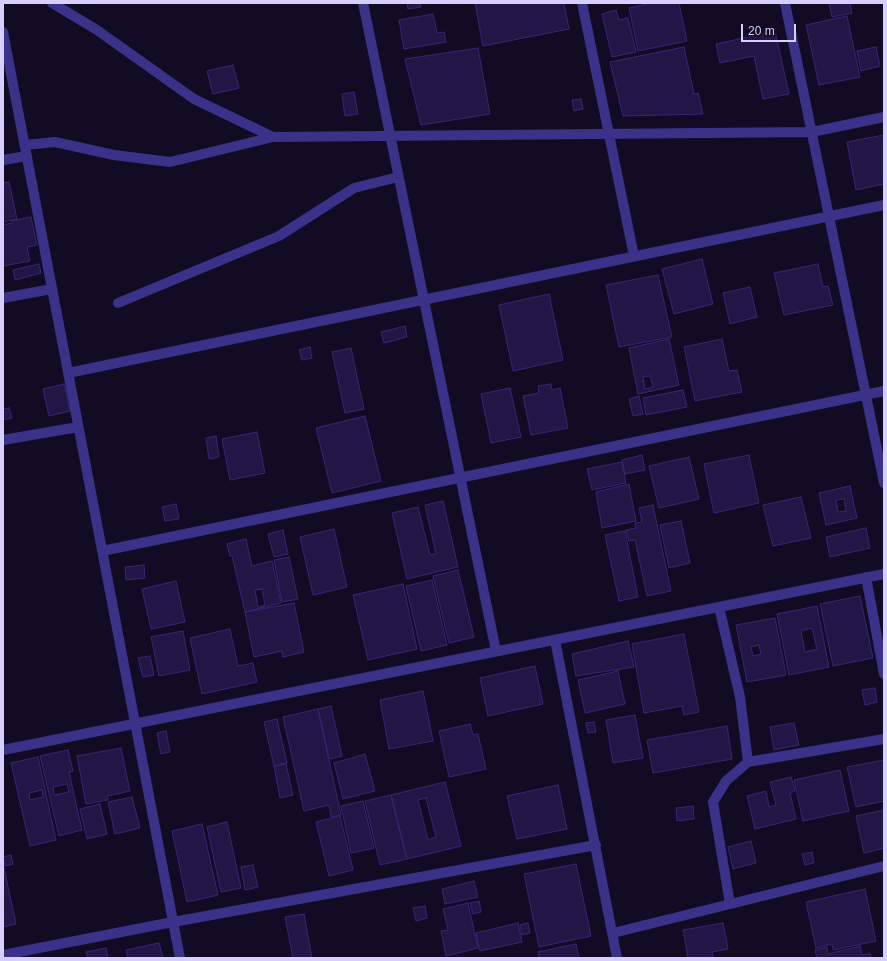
<!DOCTYPE html>
<style>
body{margin:0}
#map{position:relative;width:887px;height:961px;overflow:hidden;background:#110c24;font-family:Arial,sans-serif}
canvas{display:block}
.frame{position:absolute;inset:0;border:4px solid #d7cfff;pointer-events:none}
.scale{position:absolute;left:741px;top:24px;width:55px;height:18px;box-sizing:border-box;border:2px solid #d7cfff;border-top:0;padding-left:5px;font-size:12px;line-height:14px;white-space:nowrap;color:#d7cfff;-webkit-text-stroke:3px #110c24;paint-order:stroke}
</style>
<div id="map">
<canvas width="887" height="961"></canvas>
<div class="frame"></div>
<div class="scale">20 m</div>
</div>
<script>
const ctx = document.querySelector('canvas').getContext('2d');
ctx.lineJoin = 'round';
function paint(path, color) { ctx.fillStyle = color; ctx.fill(path, 'evenodd'); }
const toPath = rows => new Path2D(rows.map(r => 'M' + r).join(''));
function stroke(path, color, width, dash) { ctx.strokeStyle = color; ctx.lineWidth = width; ctx.lineCap = dash ? 'butt' : 'round'; ctx.setLineDash(dash || []); ctx.stroke(path); }
const building = toPath([
 [407,3,420,3,421,7,408,9,407,3],
 [475,3,564,3,569,29,483,46,475,3],
 [651,3,679,3,687,41,638,51,629,8,651,3],
 [829,3,850,3,852,13,832,17,829,3],
 [616,10,619,20,628,18,636,52,612,57,602,14,616,10],
 [433,14,437,33,444,32,446,42,404,49,399,20,433,14],
 [847,16,860,77,819,85,806,25,847,16],
 [775,31,789,94,763,99,754,56,720,63,716,44,775,31],
 [684,47,694,94,698,93,703,114,623,116,610,62,684,47],
 [876,47,880,66,861,71,857,51,876,47],
 [478,48,490,114,421,125,405,59,478,48],
 [233,65,239,88,213,94,207,71,233,65],
 [354,92,358,114,345,116,342,94,354,92],
 [581,99,583,109,574,111,572,100,581,99],
 [884,135,884,184,856,190,847,142,884,135],
 [9,182,17,219,3,222,3,183,9,182],
 [31,217,37,245,27,247,30,261,3,266,3,225,12,223,11,221,31,217],
 [702,259,713,304,674,314,662,269,702,259],
 [39,264,41,273,15,280,13,270,39,264],
 [818,264,823,287,828,286,833,305,784,315,774,273,818,264],
 [658,275,672,337,619,347,606,285,658,275],
 [750,287,757,317,730,324,723,293,750,287],
 [549,294,563,360,513,371,499,305,549,294],
 [405,326,407,337,384,343,381,332,405,326],
 [669,339,679,385,638,394,629,348,669,339],
 [650,376,653,387,645,389,643,377,650,376],
 [722,339,729,371,737,370,742,392,695,401,684,347,722,339],
 [310,347,312,358,302,360,299,350,310,347],
 [351,348,364,409,345,413,332,352,351,348],
 [64,384,70,411,49,416,43,389,64,384],
 [551,384,552,390,560,388,568,428,531,435,523,396,539,393,538,386,551,384],
 [510,388,521,437,491,443,481,394,510,388],
 [683,390,687,407,646,415,643,398,683,390],
 [639,396,643,414,633,416,629,399,639,396],
 [9,408,12,418,3,420,3,409,9,408],
 [365,416,381,481,332,493,316,428,365,416],
 [257,432,265,473,230,480,222,439,257,432],
 [216,436,219,457,209,459,206,438,216,436],
 [642,455,645,470,625,474,622,460,642,455],
 [749,455,759,503,714,513,704,464,749,455],
 [689,457,699,499,659,508,649,466,689,457],
 [622,462,626,483,592,490,587,469,622,462],
 [629,484,636,521,602,528,596,492,629,484],
 [850,486,857,518,826,525,819,493,850,486],
 [844,499,846,511,838,512,836,500,844,499],
 [801,497,811,538,773,546,763,505,801,497],
 [443,501,458,567,407,579,392,513,418,507,430,555,436,554,425,505,443,501],
 [176,504,179,519,165,521,162,507,176,504],
 [653,505,671,591,647,596,635,540,629,541,626,530,636,528,635,523,642,522,639,508,653,505],
 [681,521,690,563,669,568,660,525,681,521],
 [866,528,870,548,830,557,826,537,866,528],
 [334,529,347,587,313,595,300,537,334,529],
 [283,530,288,554,274,557,268,534,283,530],
 [625,531,638,597,619,601,605,535,625,531],
 [246,539,252,566,272,561,281,603,245,612,232,556,230,556,227,544,246,539],
 [262,589,265,605,258,607,255,590,262,589],
 [289,557,298,599,282,602,274,560,289,557],
 [144,565,145,578,126,580,125,567,144,565],
 [458,570,474,637,449,643,433,576,458,570],
 [432,580,447,645,421,651,406,586,432,580],
 [176,581,185,622,151,629,142,589,176,581],
 [403,584,417,649,368,660,353,595,403,584],
 [860,596,873,658,833,666,820,604,860,596],
 [294,603,304,652,283,657,282,651,254,657,245,612,294,603],
 [817,606,829,667,789,675,777,614,817,606],
 [812,628,817,649,805,652,801,631,812,628],
 [775,618,786,675,747,682,736,625,775,618],
 [759,645,761,654,753,656,751,647,759,645],
 [230,629,238,666,253,663,257,682,202,694,190,638,230,629],
 [183,631,190,670,159,676,151,637,183,631],
 [684,634,699,712,684,715,682,706,644,713,632,644,684,634],
 [628,641,634,667,576,676,572,654,628,641],
 [150,656,154,675,143,677,138,658,150,656],
 [535,666,543,704,488,716,480,678,535,666],
 [618,671,625,704,585,713,578,680,618,671],
 [875,688,877,702,865,705,862,690,875,688],
 [423,691,433,741,389,749,380,700,423,691],
 [331,706,342,756,329,759,318,709,331,706],
 [318,709,341,815,331,817,329,805,304,811,283,717,318,709],
 [635,715,643,758,613,763,606,720,635,715],
 [277,719,287,763,274,766,264,722,277,719],
 [594,722,596,732,588,733,586,723,594,722],
 [794,723,799,745,774,750,770,727,794,723],
 [470,724,473,735,478,734,486,769,449,777,439,731,470,724],
 [727,726,732,759,653,773,647,740,727,726],
 [166,731,170,752,161,754,157,733,166,731],
 [121,748,130,791,107,796,108,800,86,804,77,756,121,748],
 [68,750,73,771,69,772,82,830,59,836,40,756,68,750],
 [67,784,69,792,54,795,53,787,67,784],
 [365,754,375,791,343,799,334,763,365,754],
 [38,757,56,840,30,846,11,763,38,757],
 [42,790,43,797,30,800,29,793,42,790],
 [884,760,884,801,856,807,847,767,884,760],
 [286,764,293,795,280,798,274,766,286,764],
 [840,770,849,811,803,821,794,780,840,770],
 [791,777,795,791,790,793,796,819,755,829,747,796,766,791,769,807,776,805,770,782,791,777],
 [445,782,461,846,407,859,391,795,445,782],
 [426,798,436,837,428,840,418,800,426,798],
 [558,785,567,829,517,839,507,796,558,785],
 [391,795,407,859,380,865,365,801,391,795],
 [132,797,140,828,115,834,108,802,132,797],
 [363,801,374,848,351,853,341,806,363,801],
 [100,804,107,834,87,839,80,809,100,804],
 [693,806,694,819,677,821,676,808,693,806],
 [884,810,884,848,864,853,856,816,884,810],
 [340,816,353,870,329,876,316,822,340,816],
 [227,822,241,888,221,892,207,827,227,822],
 [202,824,218,895,187,902,172,831,202,824],
 [751,841,756,863,733,869,728,847,751,841],
 [812,852,814,863,805,865,802,854,812,852],
 [11,855,13,864,5,866,3,857,11,855],
 [3,863,16,924,3,927,3,863],
 [576,864,591,936,539,947,524,874,576,864],
 [253,865,258,887,245,890,241,867,253,865],
 [474,881,478,897,445,904,442,889,474,881],
 [865,889,876,941,833,950,832,944,816,948,806,902,865,889],
 [479,901,481,912,473,914,470,903,479,901],
 [468,903,478,948,446,956,441,931,448,930,443,909,468,903],
 [425,906,427,918,416,921,413,908,425,906],
 [304,914,312,958,293,958,285,917,304,914],
 [518,923,522,942,480,951,476,933,518,923],
 [528,923,530,933,522,935,520,925,528,923],
 [723,923,728,949,712,952,713,958,688,958,683,930,723,923],
 [159,943,163,958,128,958,126,950,159,943],
 [576,944,579,958,540,958,538,952,576,944],
 [860,946,862,955,870,953,871,958,817,958,815,950,827,947,828,954,860,946],
 [106,948,108,958,88,958,86,952,106,948]
]);
const minor = toPath([
 [52,3,97,30,194,99,273,137,812,132,884,117],
 [363,3,496,651],
 [582,3,634,256],
 [785,3,884,483],
 [3,32,180,958],
 [25,145,55,142,114,155,170,162,273,137],
 [3,160,27,156],
 [3,298,52,289],
 [118,303,279,236,354,188,398,177],
 [68,373,884,205],
 [3,440,78,427],
 [102,551,884,391],
 [866,577,884,674],
 [719,607,740,697,748,762,726,781,713,802,730,904],
 [555,640,617,958],
 [3,750,884,574],
 [748,762,884,739],
 [613,933,884,866],
 [3,955,173,922,596,845]
]);
paint(building, '#221647');
stroke(building, '#392576', 1);
stroke(minor, '#3a3288', 10);
</script>
